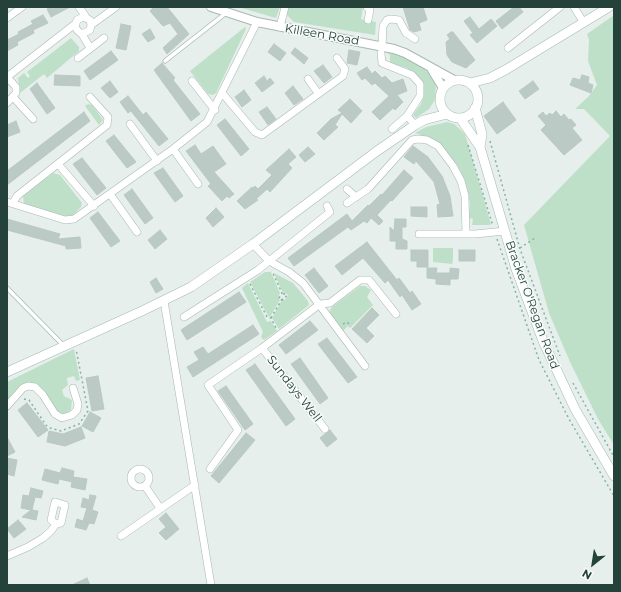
<!DOCTYPE html>
<style>
body{margin:0}
#map{position:relative;width:621px;height:592px;overflow:hidden;background:#e6efeb;font-family:Montserrat,sans-serif}
canvas{display:block}
.frame{position:absolute;inset:0;border:8px solid #24423a;pointer-events:none}
.north{position:absolute;left:573px;top:544px;width:40px;height:40px;-webkit-text-stroke:3px #f7fbf9;paint-order:stroke;rotate:210deg;font-size:11px;font-weight:700;line-height:16px;text-align:center;color:#24423a}
.north::after{content:'';display:block;margin:auto;width:14px;height:18px;background:#24423a;clip-path:polygon(50% 0,100% 100%,50% 72%,0 100%)}
</style>
<div id="map">
<canvas width="621" height="592"></canvas>
<div class="frame"></div>
<div class="north">N</div>
</div>
<script>
const ctx = document.querySelector('canvas').getContext('2d');
ctx.lineJoin = 'round';
function paint(path, color) { ctx.fillStyle = color; ctx.fill(path, 'evenodd'); }
const toPath = rows => new Path2D(rows.map(r => 'M' + r).join(''));
function stroke(path, color, width, dash) { ctx.strokeStyle = color; ctx.lineWidth = width; ctx.lineCap = dash ? 'butt' : 'round'; ctx.setLineDash(dash || []); ctx.stroke(path); }
function write(font, color, halo, rows, align = 'center') {
  ctx.font = font + ' Montserrat,sans-serif'; ctx.lineWidth = 3; ctx.setLineDash([]); ctx.textBaseline = 'middle'; ctx.strokeStyle = halo; ctx.fillStyle = color; for (const [text, x, y, turn = 0] of rows) {
    ctx.save(); ctx.translate(x, y); ctx.rotate((+turn || 0) * Math.PI / 180); ctx.textAlign = isNaN(turn) ? turn : align; if (halo) ctx.strokeText(text, 0, 0); ctx.fillText(text, 0, 0); ctx.restore();
  }
}
const green = toPath([
 [238,7,280,7,276,18],
 [288,7,363,7,361,19,376,22,375,35,294,22,286,14],
 [614,15,614,445,598,419,570,362,549,313,524,225,610,136,584,109,575,109,589,96,597,85,588,61,589,40,587,34],
 [245,27,246,29,216,93,213,95,208,94,190,71],
 [71,38,79,47,79,51,47,78,44,74,20,93,18,78,24,73,28,78,30,76,27,72],
 [384,50,411,60,421,66,430,74,436,83,435,100,429,109,416,118,413,115,421,104,424,96,424,88,421,79,407,68,390,63,390,55],
 [88,104,92,105,103,120,99,125,85,106],
 [447,122,454,124,465,134,491,224,489,225,472,225,473,219,469,218,470,204,467,188,460,170,452,158,441,145,432,139,415,133,426,127],
 [53,173,60,175,82,203,81,207,71,217,66,217,24,204,23,196,28,191],
 [433,248,453,248,453,260,452,264,433,262],
 [265,272,271,272,280,293,278,298,280,300,270,317,268,316,250,282],
 [274,273,293,283,308,301,309,305,279,329,272,318,282,300,284,301,288,295,282,291],
 [248,283,267,322,271,321,277,331,264,340,261,337,263,332,242,288],
 [360,286,365,286,371,290,367,297,373,305,350,328,348,326,343,331,330,313,330,310,332,307],
 [74,349,80,380,76,381,74,376,67,378,68,385,62,390,64,396,72,400,71,410,67,413,62,415,58,414,30,384,7,402,7,382]
]);
const building = toPath([
 [50,7,70,7,51,17,47,9,50,7],
 [154,7,167,7,189,34,167,54,163,48,178,34,170,23,163,26,156,18,150,11,154,7],
 [403,7,414,7,414,9,423,7,427,20,419,23,421,30,414,32,410,30,403,7],
 [514,7,519,7,523,12,502,29,496,21,514,7],
 [43,15,48,23,33,30,34,33,17,42,18,45,7,51,7,40,19,34,18,32,33,24,31,21,43,15],
 [470,17,479,29,491,19,497,26,477,43,470,35,473,33,464,21,470,17],
 [121,24,131,26,126,50,116,48,121,24],
 [150,29,155,38,148,42,142,34,150,29],
 [451,32,453,32,475,60,466,68,452,62,447,55,446,42,450,39,447,35,451,32],
 [274,44,286,53,280,61,268,52,274,44],
 [295,48,308,58,304,64,291,53,295,48],
 [349,50,360,52,357,65,347,63,349,50],
 [111,51,118,60,90,80,84,71,111,51],
 [162,63,175,78,173,80,200,114,191,121,154,70,162,63],
 [323,65,332,77,324,83,314,71,323,65],
 [367,67,372,74,375,71,382,78,385,76,392,83,403,79,407,91,397,95,403,102,395,110,393,108,380,120,372,112,389,96,375,83,372,85,365,78,362,80,357,73,367,67],
 [55,75,80,76,80,86,54,85,55,75],
 [582,75,589,77,588,83,593,85,591,93,570,85,573,78,580,80,582,75],
 [264,76,267,81,270,78,274,83,262,92,255,83,264,76],
 [110,81,118,92,110,98,101,88,110,81],
 [533,81,539,89,525,99,519,91,533,81],
 [37,83,55,108,47,114,30,89,37,83],
 [293,86,303,99,294,105,285,93,293,86],
 [244,90,251,100,242,107,235,97,244,90],
 [128,96,143,115,146,112,168,139,159,146,131,111,128,113,120,102,128,96],
 [350,99,362,111,351,123,342,114,335,125,338,127,324,140,317,133,331,119,342,113,338,110,350,99],
 [503,102,516,120,497,134,484,116,503,102],
 [267,107,276,119,268,125,259,112,267,107],
 [556,111,561,117,564,114,569,120,571,119,576,125,572,128,582,140,564,155,541,130,546,125,538,116,543,112,546,116,550,113,552,115,556,111],
 [84,112,90,121,7,185,7,171,84,112],
 [225,119,249,149,241,156,217,125,225,119],
 [16,121,20,132,7,137,7,125,16,121],
 [114,135,136,162,127,168,106,141,114,135],
 [195,145,201,154,213,146,226,164,214,172,234,194,229,198,227,196,222,201,208,186,211,184,186,151,195,145],
 [413,146,428,157,442,176,450,196,453,216,438,217,437,205,440,204,434,182,416,161,414,164,404,157,413,146],
 [308,147,315,154,305,162,299,155,308,147],
 [289,149,296,157,288,164,292,168,270,192,267,189,256,199,258,200,245,209,237,201,252,187,253,188,255,186,258,189,272,175,266,170,289,149],
 [82,158,106,188,97,195,73,164,82,158],
 [163,168,183,196,175,202,154,173,163,168],
 [404,170,413,178,392,201,391,200,377,215,383,221,379,225,371,218,367,223,364,221,351,230,348,227,294,266,288,258,347,214,352,221,368,205,369,206,381,194,382,195,404,170],
 [132,189,153,218,145,224,124,195,132,189],
 [411,207,427,207,427,217,411,216,411,207],
 [216,208,224,217,213,227,206,218,216,208],
 [98,212,120,241,111,247,90,218,98,212],
 [7,219,60,234,58,239,80,237,81,248,66,249,66,246,7,230,7,219],
 [395,219,406,219,406,227,402,227,402,239,407,241,407,249,396,249,396,241,390,241,390,227,394,231,395,219],
 [160,230,167,239,155,249,148,240,160,230],
 [367,242,397,280,399,278,410,293,412,291,421,304,412,310,402,295,400,297,388,280,385,283,363,258,342,275,335,266,367,242],
 [411,250,428,250,428,267,417,267,417,261,411,261,411,250],
 [459,250,475,250,475,261,459,261,459,250],
 [314,268,328,286,319,293,305,275,314,268],
 [427,268,437,268,436,273,450,273,450,268,459,269,458,279,450,279,450,275,450,285,436,284,436,276,436,279,427,278,427,268],
 [156,278,163,289,156,293,150,282,156,278],
 [239,292,246,302,187,340,181,330,239,292],
 [372,308,379,315,366,328,374,336,367,343,352,329,372,308],
 [310,321,318,330,286,354,279,345,310,321],
 [253,325,259,334,193,377,187,367,199,360,194,352,203,347,208,354,253,325],
 [327,338,357,377,348,383,318,344,327,338],
 [300,358,328,398,320,404,291,364,300,358],
 [255,364,295,419,286,426,246,370,255,364],
 [98,376,104,409,92,411,86,378,98,376],
 [226,386,253,424,245,430,218,391,226,386],
 [27,403,48,430,38,437,18,410,27,403],
 [90,412,101,418,93,432,82,426,90,412],
 [81,427,85,438,65,446,47,442,49,431,63,434,81,427],
 [330,430,337,439,327,447,320,438,330,430],
 [246,433,255,440,219,483,211,476,246,433],
 [7,437,15,452,7,456,7,437],
 [7,458,17,460,14,476,7,474,7,458],
 [62,468,74,471,73,477,87,479,85,490,71,487,72,482,59,479,58,484,42,480,45,469,60,473,62,468],
 [31,488,43,491,41,498,35,497,32,510,38,511,36,520,22,517,31,510,21,508,23,495,29,496,31,488],
 [90,495,96,496,92,510,98,512,94,524,85,522,89,523,86,530,75,527,77,519,83,521,87,508,81,507,83,498,89,500,90,495],
 [166,513,179,529,166,540,159,533,166,527,159,519,166,513],
 [18,520,26,529,14,538,7,529,18,520],
 [87,578,90,585,72,585,87,578]
]);
const path = toPath([
 [490,141,520,249,560,356],
 [468,145,493,226],
 [497,239,539,360,569,419,614,496],
 [520,248,535,238],
 [250,284,267,317,271,318,276,328],
 [282,299,283,300,287,295,282,293],
 [271,318,282,299,279,298,282,293,272,271],
 [343,324,347,322,351,326],
 [573,383,614,457],
 [24,399,29,400,46,425,50,428,61,431,79,424,88,411,76,349]
]);
const service = toPath([
 [165,61,226,13],
 [7,288,64,346]
]);
const minor = toPath([
 [79,7,86,17],
 [367,7,370,10,368,20],
 [574,7,584,23],
 [7,18,22,7],
 [91,25,116,7],
 [280,27,285,7],
 [82,34,90,30,91,25,90,20,83,17,77,20,75,27,78,31,82,34,90,48],
 [382,46,383,26,387,20,391,19,399,20,406,33,415,39],
 [508,48,560,7],
 [381,53,382,63,412,75,420,84,420,96,407,116,415,125],
 [78,58,104,38],
 [308,79,318,93],
 [192,81,215,110],
 [223,94,255,132,262,135,343,76,345,69,337,58],
 [14,98,33,119],
 [7,103,16,93,16,87,7,77,75,24],
 [130,124,157,161],
 [392,129,407,116],
 [173,149,198,184],
 [58,164,94,206],
 [347,189,356,197],
 [110,194,137,232],
 [7,202,65,220,74,219,173,149,207,122,257,22],
 [13,203,17,196,107,125,108,117,90,97],
 [347,203,368,189,412,140,418,139,427,140,438,146,453,166,461,181,465,196,466,234],
 [419,234,475,234,505,231],
 [253,244,269,261,289,272,303,283,365,366],
 [164,301,211,585],
 [184,317,258,270,330,212,327,206],
 [262,348,325,429],
 [7,406,23,388,28,386,35,387,43,395,55,414,62,418,72,415,77,410,78,404,73,388],
 '131 478a9 9 0 1 1 18 0a9 9 0 1 1-18 0Z',
 [210,469,238,430,208,385,262,348,320,304,330,303,360,280,369,280,396,314],
 [145,486,160,508],
 [55,502,65,505,61,523,56,524,51,520,55,502],
 [121,536,195,485],
 [7,556,28,547,43,538,51,531,56,524]
]);
const tertiary = toPath([
 [211,7,257,22,394,49,405,53,454,80],
 [432,70,443,88]
]);
const secondary = toPath([
 '440 99a19 19 0 1 1 38 0a19 19 0 1 1-38 0Z',
 [470,83,490,78,507,69,609,7],
 [475,108,482,134,480,147],
 [460,118,480,147,516,269,543,341,575,409,614,476],
 [7,372,142,311,191,287,253,244,377,151,415,125,424,120,447,114]
]);
const streetNames = [
 ["Killeen Road",322,35,10],
 ["Bracker O'Regan Road",532,305,70],
 ["Sundays Well",294,389,52]
];
paint(green, '#bfe0c8');
paint(building, '#bbcac4');
stroke(building, '#b8c9c2', 1);
stroke(service, '#a8b8b2', 5);
stroke(minor, '#a8b8b2', 8);
stroke(tertiary, '#a8b8b2', 10);
stroke(secondary, '#a4bbb3', 10);
stroke(path, '#86b3a5', 1.5, [2, 3]);
stroke(service, '#fff', 3.5);
stroke(minor, '#fff', 7);
stroke(tertiary, '#fff', 8);
stroke(secondary, '#fff', 9);
write('12px', '#24423a', '#f7fbf9', streetNames);
</script>
